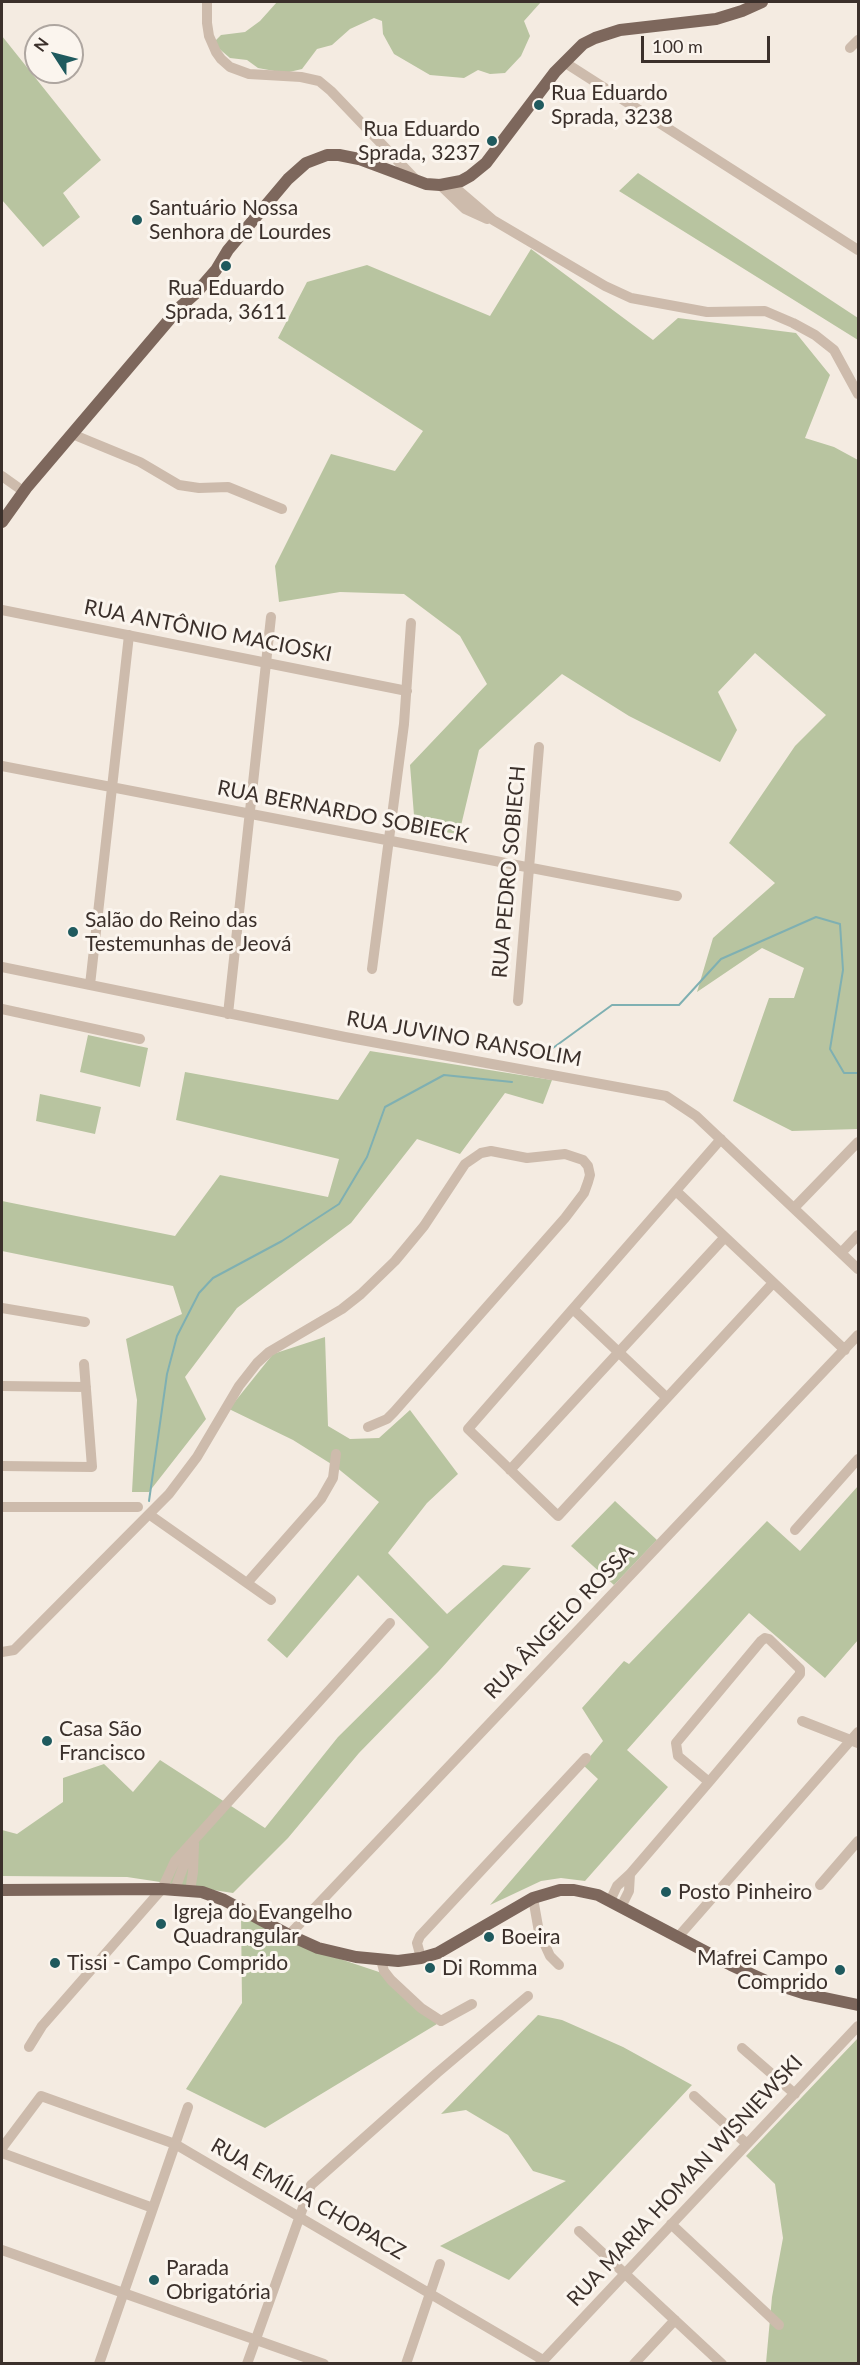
<!DOCTYPE html>
<meta charset="utf-8">
<style>
body{margin:0}
#map{position:relative;width:860px;height:2365px;overflow:hidden;background:#f4ebe1;font-family:Lato,sans-serif}
canvas{display:block}
.frame{position:absolute;inset:0;border:3px solid #3b302b;pointer-events:none}
.north{position:absolute;left:24px;top:24px;width:60px;height:60px;box-sizing:border-box;background:#fbf5ee;border:2px solid #aea6a0;border-radius:50%;rotate:306deg;font-size:16px;font-weight:700;line-height:24px;text-align:center;color:#3b302b}
.north::after{content:'';display:block;margin:auto;width:21px;height:27px;background:#1f5a5e;clip-path:polygon(50% 0,100% 100%,50% 72%,0 100%)}
.scale{position:absolute;left:641px;top:36px;width:129px;height:27px;box-sizing:border-box;border:3px solid #3b302b;border-top:0;padding-left:8px;font-size:18px;line-height:21px;white-space:nowrap;color:#3b302b;-webkit-text-stroke:4px #fbf5ee;paint-order:stroke}
</style>
<div id="map">
<canvas width="860" height="2365"></canvas>
<div class="frame"></div>
<div class="north">N</div>
<div class="scale">100 m</div>
</div>
<script>
const ctx = document.querySelector('canvas').getContext('2d');
ctx.lineJoin = 'round';
function paint(path, color) { ctx.fillStyle = color; ctx.fill(path, 'evenodd'); }
const toPath = rows => new Path2D(rows.map(r => 'M' + r).join(''));
function stroke(path, color, width, dash) { ctx.strokeStyle = color; ctx.lineWidth = width; ctx.lineCap = dash ? 'butt' : 'round'; ctx.setLineDash(dash || []); ctx.stroke(path); }
function write(font, color, halo, rows, align = 'center') {
  ctx.font = font + ' Lato,sans-serif'; ctx.lineWidth = 6; ctx.setLineDash([]); ctx.textBaseline = 'middle'; ctx.strokeStyle = halo; ctx.fillStyle = color; for (const [text, x, y, turn = 0] of rows) {
    ctx.save(); ctx.translate(x, y); ctx.rotate((+turn || 0) * Math.PI / 180); ctx.textAlign = isNaN(turn) ? turn : align; if (halo) ctx.strokeText(text, 0, 0); ctx.fillText(text, 0, 0); ctx.restore();
  }
}
const green = toPath([
 [277,2,541,2,524,21,530,36,521,56,505,73,490,74,478,70,464,78,430,75,394,54,383,34,382,21,374,18,350,29,332,45,317,49,302,69,285,73,258,68,247,60,230,58,216,46,214,42,221,35,245,32,260,21],
 [2,36,101,160,63,193,80,217,43,247,2,200],
 [638,173,858,318,858,340,619,191],
 [531,249,653,340,678,318,796,333,830,375,805,438,834,447,858,460,858,1129,792,1131,733,1101,769,998,794,998,804,968,762,948,697,992,713,938,775,883,729,843,795,746,826,715,755,653,718,692,737,730,720,762,629,716,562,674,479,750,459,834,415,828,410,765,487,684,460,636,404,594,340,592,279,602,275,566,331,454,395,471,423,431,278,338,307,282,367,265,490,316],
 [88,1035,148,1048,140,1087,80,1072],
 [370,1051,552,1080,543,1104,505,1093,460,1154,417,1139,351,1223,237,1308,185,1377,206,1419,149,1492,132,1492,137,1400,126,1339,182,1314,173,1286,2,1251,2,1201,175,1236,220,1175,328,1197,339,1159,176,1120,185,1072,338,1100],
 [40,1094,101,1107,95,1134,36,1121],
 [325,1337,328,1426,350,1439,379,1438,410,1410,458,1474,427,1503,388,1553,447,1614,503,1565,531,1568,439,1671,359,1753,288,1838,233,1893,127,1877,2,1876,2,1830,17,1834,63,1802,63,1778,104,1764,133,1792,160,1760,265,1828,338,1737,429,1647,358,1575,287,1658,267,1640,379,1502,336,1467,293,1440,229,1409,273,1354],
 [858,1486,858,1640,825,1678,749,1613,627,1750,668,1787,585,1881,561,1878,541,1881,490,1905,598,1779,583,1765,603,1741,582,1708,624,1661,629,1664,767,1521,800,1551],
 [615,1501,657,1540,614,1585,571,1546],
 [241,1914,313,1950,382,1973,437,2024,265,2128,186,2089,242,2003],
 [538,2015,562,2020,623,2047,692,2085,509,2280,440,2246,566,2181,533,2171,508,2135,466,2110,441,2114],
 [858,2038,858,2363,766,2363,772,2297,783,2238,775,2184,746,2156]
]);
const stream = toPath([
 [542,1056,612,1005,679,1005,721,959,816,917,840,924,843,970,830,1049,844,1073,858,1073],
 [149,1501,167,1374,177,1336,199,1293,213,1278,282,1241,339,1204,367,1157,385,1107,444,1075,512,1082]
]);
const minor = toPath([
 [207,2,207,23,209,36,216,52,221,59,230,67,249,74,301,77,319,81,331,91,416,180],
 [850,48,858,40],
 [564,62,858,250],
 [451,184,493,220,605,286,631,298,707,312,765,311,793,323,815,335,834,350,858,394],
 [440,185,465,209,487,219],
 [72,434,140,462,179,485,199,488,228,487,282,509],
 [2,476,23,491],
 [2,610,407,691],
 [2,766,677,896],
 [2,967,345,1037,666,1096,696,1116,858,1269],
 [372,969,404,724,411,623],
 [90,985,129,635],
 [518,1001,539,747],
 [2,1009,140,1039],
 [228,1014,271,617],
 [721,1139,468,1429,558,1516,773,1283],
 [676,1191,845,1350],
 [794,1208,858,1142],
 [841,1253,858,1235],
 [2,1308,85,1322],
 [573,1309,667,1398],
 [2,1386,86,1387],
 [2,1466,92,1467,84,1364],
 [510,1470,725,1237],
 [2,1507,138,1507],
 [150,1515,271,1600],
 [795,1530,858,1459],
 [247,1583,321,1499,333,1478,336,1454],
 [2,1652,14,1650,169,1494,197,1457,239,1386,257,1363,269,1352,342,1309,361,1294,395,1261,424,1226,465,1164,481,1153,491,1151,527,1158,565,1154,583,1160,588,1166,590,1175,588,1182,584,1193,565,1218,394,1412,387,1419,368,1427],
 [802,1721,858,1743],
 [820,1885,858,1841],
 [175,1889,191,1846],
 [190,1891,193,1872,194,1844],
 [533,1898,539,1932,550,1956,559,1965],
 [610,1901,617,1886,630,1874,709,1782,800,1674,800,1669,769,1639,765,1638,761,1641,676,1743,678,1756,709,1782],
 [621,1907,629,1891,630,1874],
 [289,1935,858,1335],
 [678,1937,858,1732],
 [421,1958,417,1943,420,1936,586,1758],
 [381,1960,384,1971,391,1980,421,2008,441,2021,472,2004],
 [29,2047,42,2026,162,1889,175,1861,390,1623],
 [742,2048,795,2094],
 [694,2096,747,2144],
 [2,2148,41,2096,175,2144,543,2360],
 [2,2153,153,2208],
 [671,2224,779,2325],
 [579,2231,722,2364],
 [2,2250,324,2364],
 [99,2364,188,2107],
 [247,2364,311,2185,437,2073,528,1996],
 [406,2364,440,2264],
 [540,2364,858,2026],
 [634,2364,675,2320]
]);
const major = toPath([
 [2,522,27,487,180,307,196,293,216,270,228,250,288,179,306,163,327,155,339,155,359,159,426,184,440,185,461,181,470,176,486,163,555,72,583,44,595,38,620,30,716,19,742,11,762,2],
 [2,1890,162,1889,202,1892,224,1900,289,1935,318,1948,356,1957,398,1961,421,1958,438,1953,533,1898,560,1890,574,1890,598,1895,731,1965,766,1981,806,1994,858,2005]
]);
const markers = [
 [539,105,6,"#1f5a5e"],
 [492,141,6,"#1f5a5e"],
 [137,220,6,"#1f5a5e"],
 [226,266,6,"#1f5a5e"],
 [73,932,6,"#1f5a5e"],
 [47,1741,6,"#1f5a5e"],
 [666,1892,6,"#1f5a5e"],
 [161,1924,6,"#1f5a5e"],
 [489,1937,6,"#1f5a5e"],
 [55,1963,6,"#1f5a5e"],
 [430,1968,6,"#1f5a5e"],
 [840,1970,6,"#1f5a5e"],
 [154,2280,6,"#1f5a5e"]
];
const poiNames = [
 ["Rua Eduardo",551,93],
 ["Sprada, 3238",551,117],
 ["Rua Eduardo",480,129,"right"],
 ["Sprada, 3237",480,153,"right"],
 ["Santuário Nossa",149,208],
 ["Senhora de Lourdes",149,232],
 ["Rua Eduardo",226,288,"center"],
 ["Sprada, 3611",226,312,"center"],
 ["Salão do Reino das",85,920],
 ["Testemunhas de Jeová",85,944],
 ["Casa São",59,1729],
 ["Francisco",59,1753],
 ["Posto Pinheiro",678,1892],
 ["Igreja do Evangelho",173,1912],
 ["Quadrangular",173,1936],
 ["Boeira",501,1937],
 ["Mafrei Campo",828,1958,"right"],
 ["Comprido",828,1982,"right"],
 ["Tissi - Campo Comprido",67,1963],
 ["Di Romma",442,1968],
 ["Parada",166,2268],
 ["Obrigatória",166,2292]
];
const streetNames = [
 ["RUA ANTÔNIO MACIOSKI",208,631,11],
 ["RUA BERNARDO SOBIECK",343,812,11],
 ["RUA PEDRO SOBIECH",509,872,-85],
 ["RUA JUVINO RANSOLIM",464,1039,10],
 ["RUA ÂNGELO ROSSA",559,1622,-46],
 ["RUA MARIA HOMAN WISNIEWSKI",685,2181,-47],
 ["RUA EMÍLIA CHOPACZ",308,2199,30]
];
paint(green, '#b8c4a0');
stroke(stream, '#7fb0b2', 2);
stroke(minor, '#cdbbac', 10);
stroke(major, '#7d675c', 12);
for (const [x, y, r, color] of markers) { const dot = new Path2D(); dot.arc(x, y, r, 0, 2 * Math.PI); ctx.fillStyle = color; ctx.fill(dot); stroke(dot, '#fbf5ee', 2); }
write('21px', '#3b302b', '#fbf5ee', poiNames, 'left');
write('21px', '#3b302b', '#fbf5ee', streetNames);
</script>
